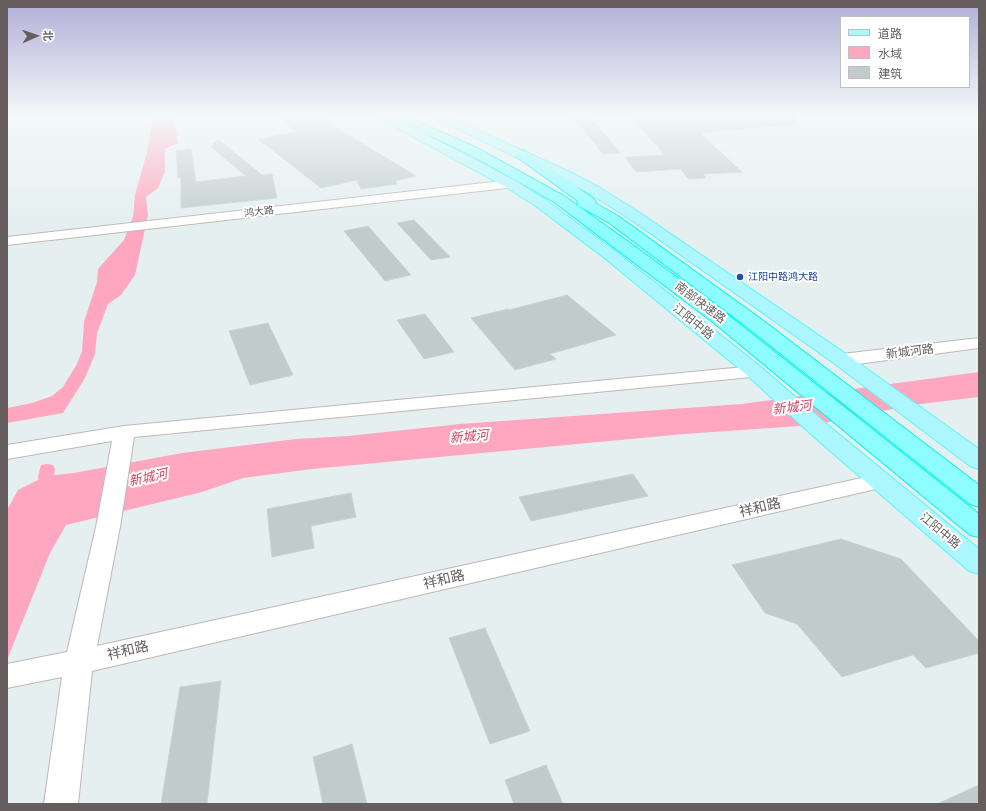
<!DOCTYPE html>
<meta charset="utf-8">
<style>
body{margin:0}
#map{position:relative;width:986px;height:811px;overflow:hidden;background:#e5eff0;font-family:"PT Sans Narrow","Noto Sans SC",sans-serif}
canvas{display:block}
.frame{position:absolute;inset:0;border:8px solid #665d5e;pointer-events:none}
.legend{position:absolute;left:840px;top:16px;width:130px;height:72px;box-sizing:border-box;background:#fff;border:1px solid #c2bebf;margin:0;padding:5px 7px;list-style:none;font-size:12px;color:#665d5e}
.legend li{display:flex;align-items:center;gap:8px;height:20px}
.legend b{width:20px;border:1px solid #c2bebf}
.north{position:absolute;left:16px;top:16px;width:40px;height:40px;-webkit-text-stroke:3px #fff;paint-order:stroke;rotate:88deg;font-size:11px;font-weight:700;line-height:16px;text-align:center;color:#665d5e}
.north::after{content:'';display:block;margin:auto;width:14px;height:18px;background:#665d5e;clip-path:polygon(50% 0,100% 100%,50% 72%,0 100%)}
</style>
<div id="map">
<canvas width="986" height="811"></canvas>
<div class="frame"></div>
<ul class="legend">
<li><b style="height:5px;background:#abf6ff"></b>道路</li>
<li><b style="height:11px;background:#ffa6c0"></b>水域</li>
<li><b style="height:11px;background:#c1cbcb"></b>建筑</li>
</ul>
<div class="north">北</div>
</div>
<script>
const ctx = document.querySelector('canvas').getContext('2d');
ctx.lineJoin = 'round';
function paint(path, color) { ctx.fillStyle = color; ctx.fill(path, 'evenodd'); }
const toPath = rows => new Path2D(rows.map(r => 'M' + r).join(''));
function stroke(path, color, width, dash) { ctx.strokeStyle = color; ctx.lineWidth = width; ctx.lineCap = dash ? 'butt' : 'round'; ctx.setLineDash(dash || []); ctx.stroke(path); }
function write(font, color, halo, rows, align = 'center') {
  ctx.font = font + ' "PT Sans Narrow","Noto Sans SC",sans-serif'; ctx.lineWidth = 4; ctx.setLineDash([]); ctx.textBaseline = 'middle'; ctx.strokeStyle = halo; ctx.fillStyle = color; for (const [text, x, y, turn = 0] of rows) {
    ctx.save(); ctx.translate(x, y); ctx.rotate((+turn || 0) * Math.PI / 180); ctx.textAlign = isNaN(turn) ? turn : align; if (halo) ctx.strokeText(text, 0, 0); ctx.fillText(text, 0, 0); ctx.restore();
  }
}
const water = toPath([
 [153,116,174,116,178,143,165,149,165,171,158,188,146,197,148,215,135,275,121,295,108,304,97,333,95,354,85,378,63,413,7,423,7,408,32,403,52,396,63,387,77,364,82,351,84,322,97,282,98,269,124,240,133,217,135,195,147,152],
 [979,372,979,397,912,405,814,425,684,434,312,469,243,478,202,492,66,525,50,553,7,660,7,510,18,490,46,476,74,473,182,453,296,439,348,436,460,424,742,404]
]);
const canal = toPath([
 [47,464,53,465,55,469,54,476,58,495,55,499,49,501,43,499,40,495,38,476,41,465,47,464]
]);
const building = toPath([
 [279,116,317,116,416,176,395,181,397,184,361,189,357,180,321,188,258,139,295,132,279,116],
 [572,116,589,116,621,153,603,154,572,116],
 [630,116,794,116,795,124,700,133,742,172,703,174,706,178,689,179,680,169,636,172,625,157,665,155,630,116],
 [218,139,262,175,272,174,277,198,181,208,181,178,178,178,176,151,191,149,196,182,246,176,211,147,218,139],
 [414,220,450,257,431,260,397,223,414,220],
 [368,226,411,275,385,281,344,231,368,226],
 [567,295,616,335,550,354,556,359,515,370,471,318,508,309,509,310,567,295],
 [425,314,454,352,424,359,397,320,425,314],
 [268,323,293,375,250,385,229,331,268,323],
 [633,474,648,496,531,521,519,497,633,474],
 [351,493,356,517,311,526,314,548,272,557,267,509,351,493],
 [841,539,901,559,979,641,979,653,926,668,913,655,842,677,797,624,765,613,732,565,841,539],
 [485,628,530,731,490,744,449,638,485,628],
 [221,681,207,804,161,804,180,687,221,681],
 [352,744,367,804,323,804,313,757,352,744],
 [546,765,563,804,514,804,505,780,546,765],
 [979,785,979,804,937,804,979,785]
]);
const minor = toPath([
 [511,180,515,181,517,184,515,187,7,245,7,237,511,180],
 [979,338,979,348,842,366,835,364,833,360,835,356,842,354,979,338],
 [755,366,762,368,764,372,762,376,134,437,120,527,97,646,880,474,888,476,891,481,888,486,880,488,92,671,78,804,44,804,62,677,7,688,7,664,67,652,96,527,112,441,7,459,7,445,124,426,755,366]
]);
const major = toPath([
 [376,116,390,116,516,181,547,201,619,254,762,368,829,426,979,549,979,574,969,571,813,436,748,376,607,260,537,207,506,187,378,118,376,116],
 [432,116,447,116,572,173,602,189,640,213,849,356,979,449,979,469,970,466,835,364,630,219,592,195,562,179,434,118,432,116]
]);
const highway = toPath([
 [390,116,405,116,477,148,564,196,637,248,728,315,979,514,979,537,970,535,714,323,554,202,469,154,392,118,390,116],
 [521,150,525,151,594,199,596,202,595,203,618,216,761,319,979,485,979,507,970,504,747,327,608,222,579,206,577,203,578,201,517,157,515,154,517,151,521,150]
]);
const markers = [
 [740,277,4,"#1a4fb4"]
];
const farStreetnames = [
 ["鸿大路",259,212,-6]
];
const farTransitnames = [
 ["江阳中路鸿大路",748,277]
];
const streetNames = [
 ["南部快速路",700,303,37],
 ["江阳中路",693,322,39],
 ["新城河路",910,352,-7],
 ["江阳中路",940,531,40]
];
const waterNames = [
 ["新城河",792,408,-7],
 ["新城河",469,437,-5],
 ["新城河",148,478,-12]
];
const nearStreetnames = [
 ["祥和路",760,508,-13],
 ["祥和路",444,580,-13],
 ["祥和路",128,651,-13]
];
paint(water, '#ffa6c0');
paint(canal, '#ffa6c0');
paint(building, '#c1cbcb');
stroke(building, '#c3d5d4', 1);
stroke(minor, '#bfb7b8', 2);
stroke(major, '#57f7f5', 2);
stroke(highway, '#00f5ea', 2);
paint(minor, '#fff');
paint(major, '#abf6ff');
paint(highway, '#8dfdff');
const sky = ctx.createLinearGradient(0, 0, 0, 230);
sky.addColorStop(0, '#b1aed8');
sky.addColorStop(0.5, '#f3f8f8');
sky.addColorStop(1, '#f3f8f800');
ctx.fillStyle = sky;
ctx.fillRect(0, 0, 986, 230);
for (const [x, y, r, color] of markers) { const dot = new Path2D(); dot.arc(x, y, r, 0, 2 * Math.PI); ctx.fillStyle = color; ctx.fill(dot); stroke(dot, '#fff', 1.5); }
write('10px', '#665d5e', '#fff', farStreetnames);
write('10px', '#164399', '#fff', farTransitnames, 'left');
write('12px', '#665d5e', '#fff', streetNames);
write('italic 13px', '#c8425f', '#fff', waterNames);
write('14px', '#665d5e', '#fff', nearStreetnames);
</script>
